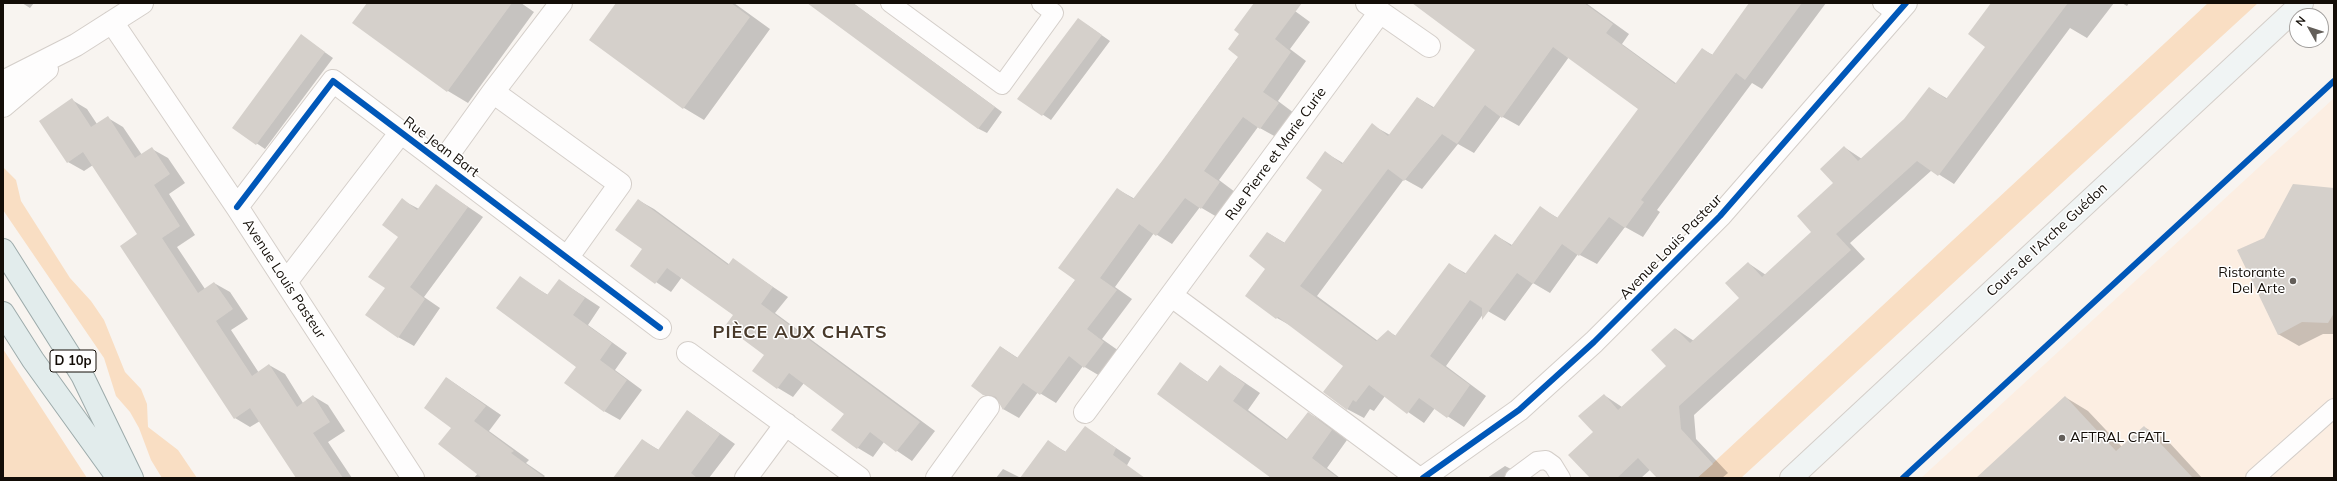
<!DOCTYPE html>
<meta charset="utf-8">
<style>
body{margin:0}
#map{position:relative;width:2337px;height:481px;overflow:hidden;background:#f8f4f0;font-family:Mulish,sans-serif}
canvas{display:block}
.frame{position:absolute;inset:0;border:4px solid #130d07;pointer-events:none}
.north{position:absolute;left:2289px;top:8px;width:40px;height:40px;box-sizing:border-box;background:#fff;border:1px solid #a19e9c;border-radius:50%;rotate:309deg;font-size:11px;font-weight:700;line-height:16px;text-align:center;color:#130d07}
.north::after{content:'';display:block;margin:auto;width:14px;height:18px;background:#635e59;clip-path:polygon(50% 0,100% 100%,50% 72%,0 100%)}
</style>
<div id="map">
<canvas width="2337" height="481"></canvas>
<div class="frame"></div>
<div class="north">N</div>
</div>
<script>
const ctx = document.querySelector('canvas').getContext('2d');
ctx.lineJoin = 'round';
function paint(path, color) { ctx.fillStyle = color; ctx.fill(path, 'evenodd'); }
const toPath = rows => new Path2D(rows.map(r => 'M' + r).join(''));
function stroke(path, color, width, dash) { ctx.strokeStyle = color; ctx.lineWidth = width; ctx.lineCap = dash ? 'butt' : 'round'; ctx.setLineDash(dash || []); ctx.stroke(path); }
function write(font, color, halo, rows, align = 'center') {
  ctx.font = font + ' Mulish,sans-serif'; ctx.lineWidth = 3; ctx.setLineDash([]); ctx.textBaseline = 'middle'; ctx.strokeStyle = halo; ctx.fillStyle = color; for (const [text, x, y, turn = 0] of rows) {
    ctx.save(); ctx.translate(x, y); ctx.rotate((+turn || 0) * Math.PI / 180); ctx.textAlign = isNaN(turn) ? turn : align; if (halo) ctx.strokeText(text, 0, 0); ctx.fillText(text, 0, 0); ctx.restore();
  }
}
const built = toPath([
 [2334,98,2334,478,1921,478,2133,283]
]);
const green = toPath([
 [2208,3,2258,3,1741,478,1697,478],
 [3,167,16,180,21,201,70,278,91,301,104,320,125,372,141,389,147,404,148,427,178,450,197,478,162,478,151,460,139,428,130,412,116,396,104,358,3,210],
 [3,349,87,478,3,478]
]);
const shadow = toPath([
 [22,3,34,3,30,8],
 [369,3,521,3,534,12,468,103,448,91,354,23],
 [617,3,734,3,770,29,704,120,684,108,590,40],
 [821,3,853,3,1002,112,987,133,979,129,817,9],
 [1256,3,1284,3,1310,22,1290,49,1306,61,1278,101,1294,113,1276,137,1258,127,1239,153,1219,180,1235,192,1217,217,1200,207,1172,244,1154,233,1115,287,1132,299,1102,339,1119,351,1100,376,1083,366,1056,403,1038,392,1019,418,1003,409,1000,404,984,395,1001,347,1018,358,1076,279,1117,189,1135,199,1239,56,1240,33],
 [1415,3,1586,3,1629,34,1622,44,1677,84,1702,49,1713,55,1751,3,1826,3,1762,89,1752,83,1657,210,1660,212,1643,237,1625,227,1597,264,1578,254,1550,293,1533,283,1505,321,1486,310,1446,366,1486,396,1464,427,1435,408,1424,423,1385,396,1374,411,1370,409,1364,418,1347,409,1344,366,1293,327,1277,318,1266,268,1268,233,1285,243,1324,190,1326,153,1343,163,1372,125,1390,135,1418,98,1435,108,1477,50],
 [1569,57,1639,109,1558,218,1541,208,1512,245,1495,235,1467,274,1449,264,1396,336,1388,331,1378,341,1317,296,1404,179,1422,189,1458,144,1474,153,1501,116,1519,126],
 [2020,3,2114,3,2087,38,2070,28,1954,184,1932,170,1850,243,1865,259,1694,415,1696,439,1728,473,1722,478,1659,478,1651,469,1641,478,1591,478,1595,432,1604,395,1622,407,1668,366,1676,329,1694,341,1741,298,1748,263,1766,275,1813,232,1834,183,1844,147,1862,159,1905,120,1929,88,1948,99],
 [2122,3,2129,3,2127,6],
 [1086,24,1110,41,1051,120,1019,99],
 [302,36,333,58,265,149,234,128],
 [72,100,87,109,97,124,108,118,123,127,142,155,152,149,168,158,185,183,169,194,195,235,177,247,205,289,214,283,230,292,248,319,231,330,259,373,269,365,285,374,303,403,313,396,328,405,345,431,328,442,352,478,297,478,260,421,250,427,235,418,138,234,93,165,84,171,68,162],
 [436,185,483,217,424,297,440,308,414,346,398,337,386,288,399,236,402,200,419,209],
 [2334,189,2334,334,2323,334,2299,346,2278,334,2265,239],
 [638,200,654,209,730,265,733,260,788,297,775,313,935,431,912,461,884,442,873,457,858,448,833,430,845,413,804,383,793,397,778,388,766,354,734,315,682,277,671,292,632,266,644,249],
 [520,278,548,295,559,280,600,307,588,325,627,353,615,370,642,390,620,420,604,411],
 [1180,363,1208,382,1220,367,1235,376,1260,393,1248,410,1288,440,1308,413,1324,422,1347,440,1327,468,1340,478,1273,478],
 [447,378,501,415,489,431,529,460,526,463,545,476,543,478,474,478,478,473,452,428],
 [2065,397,2088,411,2122,447,2144,427,2167,440,2202,478,1978,478],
 [688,411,735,444,709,478,614,478,642,440,659,450],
 [1085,427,1131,458,1120,478,1021,478,1049,442,1066,452],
 [1505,466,1515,471,1515,478,1487,478],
 [1003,469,1019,477,1020,478,996,478]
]);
const building = toPath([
 [367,3,512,3,447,92,352,23],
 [616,3,731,3,750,17,683,109,589,40],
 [807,3,853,3,995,107,978,129],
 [1254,3,1302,3,1275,39,1291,52,1263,92,1279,103,1260,129,1243,117,1223,144,1204,171,1220,182,1201,209,1185,198,1156,236,1139,224,1100,278,1117,290,1087,329,1104,342,1084,368,1069,356,1040,395,1023,383,1003,410,996,397,990,395,983,395,971,386,1000,346,1017,358,1075,280,1058,268,1117,188,1133,199,1162,161,1238,57,1228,49,1239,34,1234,30],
 [1412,3,1584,3,1613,24,1606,33,1675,84,1702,48,1712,55,1749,3,1802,3,1745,80,1736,73,1641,200,1644,202,1625,228,1609,217,1579,256,1562,244,1533,284,1517,273,1482,320,1482,308,1470,300,1430,356,1470,385,1447,418,1419,398,1407,414,1369,385,1356,402,1353,400,1347,410,1323,392,1343,366,1278,317,1276,319,1245,296,1265,269,1249,256,1267,232,1284,243,1322,190,1306,178,1325,151,1342,164,1372,123,1388,136,1417,97,1433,108,1475,50],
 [1553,47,1638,109,1557,218,1540,206,1511,246,1495,234,1465,274,1449,263,1395,336,1388,330,1376,341,1300,286,1388,169,1404,181,1442,134,1457,144,1485,105,1502,118],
 [1991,3,2068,3,1938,176,1917,161,1836,234,1851,250,1679,406,1681,429,1713,464,1697,478,1657,478,1638,458,1617,478,1590,478,1568,455,1593,432,1578,416,1604,394,1618,410,1666,366,1651,350,1664,338,1675,328,1690,343,1739,298,1725,283,1748,262,1762,277,1811,232,1797,216,1833,183,1820,169,1844,146,1858,161,1904,119,1929,87,1946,99,1985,47,1968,34],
 [1078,18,1102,35,1042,116,1017,99],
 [301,34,325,52,256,145,232,128],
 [72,98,91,127,108,116,135,158,152,147,170,174,154,185,180,226,162,238,198,293,214,282,233,309,216,321,252,376,269,364,297,407,313,395,330,422,313,433,343,478,296,478,250,408,234,419,120,246,137,234,83,152,67,163,39,121],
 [436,184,468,207,410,287,425,299,398,338,365,315,385,288,368,277,398,237,382,225,402,198,417,210],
 [2293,184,2334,188,2334,313,2328,323,2302,322,2278,335,2237,250,2264,238],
 [638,199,728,265,733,258,773,287,761,304,920,422,896,452,870,432,857,449,831,430,844,414,789,373,777,389,752,371,764,355,725,326,733,315,667,268,655,284,630,266,642,249,615,230],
 [520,276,547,295,559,279,585,298,573,315,612,343,600,360,627,380,604,412,564,383,576,367,496,308],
 [1180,362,1207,382,1220,365,1245,384,1233,401,1286,440,1308,412,1332,430,1312,458,1338,478,1271,478,1157,394],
 [446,377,486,406,474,421,514,451,511,453,545,478,482,478,438,444,451,428,424,408],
 [2065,396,2116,451,2144,426,2193,478,1976,478],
 [687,410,720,434,691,473,697,478,613,478,642,439,658,450],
 [1085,426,1116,448,1113,455,1145,478,1020,478,1048,440,1065,452]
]);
const service = toPath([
 [890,3,1002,85,1054,13,1041,3],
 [1882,3,1897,14],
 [1514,478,1537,461,1546,460,1553,465,1561,478],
 [2255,478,2334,408]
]);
const minor = toPath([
 [1380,12,1429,46],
 [112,22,237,207,413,478],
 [3,82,76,45,142,3],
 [493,92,561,3],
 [3,106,47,69],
 [442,163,493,92,620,184,567,258],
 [237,207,333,81,660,328],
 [286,282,401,132],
 [1172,296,1418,478],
 [688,353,859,478],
 [1085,412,1380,12,1367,3],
 [746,478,786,424],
 [937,478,988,407],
 [1423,478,1519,410,1594,342,1720,216,1906,3]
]);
const secondary = toPath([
 [1791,478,2302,3]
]);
const primary = toPath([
 [3,250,82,375,132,478],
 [3,313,33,360,118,478]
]);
const cycleway = toPath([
 [237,207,333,81,660,328],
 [1423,478,1519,410,1594,342,1720,216,1906,3],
 [1903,478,2334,81]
]);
const markers = [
 [2293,281,4,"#635e59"],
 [2062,438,4,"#635e59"]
];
const shields = [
 [73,361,46]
];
const shieldNames = [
 ["D 10p",73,361]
];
const streetNames = [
 ["Rue Jean Bart",441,147,37],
 ["Rue Pierre et Marie Curie",1276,154,-54],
 ["Cours de l'Arche Guédon",2047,240,-43],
 ["Avenue Louis Pasteur",1671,247,-46],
 ["Avenue Louis Pasteur",284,279,57]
];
const poiNames = [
 ["Ristorante",2285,273],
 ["Del Arte",2285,289],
 ["AFTRAL CFATL",2070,438,"left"]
];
const districtNames = [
 ["PIÈCE AUX CHATS",800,333]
];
paint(built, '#fceee2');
paint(green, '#f9dec3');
paint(shadow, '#0003');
paint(building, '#d5d0cb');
stroke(service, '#d4cec9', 20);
stroke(minor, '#d4cec9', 24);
stroke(secondary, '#d4cec9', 24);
stroke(primary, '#9dabab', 24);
stroke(service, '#fefdfd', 18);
stroke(minor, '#fefdfd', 22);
stroke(secondary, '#f0f4f4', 22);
stroke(primary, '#e2ecec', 22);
stroke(cycleway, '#0057b8', 6);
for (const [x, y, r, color] of markers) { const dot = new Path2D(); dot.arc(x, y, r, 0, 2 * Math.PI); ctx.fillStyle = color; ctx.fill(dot); stroke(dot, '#fff', 1.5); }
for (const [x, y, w] of shields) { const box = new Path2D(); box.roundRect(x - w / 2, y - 11, w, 22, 3); ctx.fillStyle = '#fff'; ctx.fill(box); stroke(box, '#130d07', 1); }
write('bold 13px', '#130d07', null, shieldNames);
write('14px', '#130d07', '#fff', streetNames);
write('14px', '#130d07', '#fff', poiNames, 'right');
ctx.letterSpacing = '1px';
write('bold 18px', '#48392a', '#fff', districtNames);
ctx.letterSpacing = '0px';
</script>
